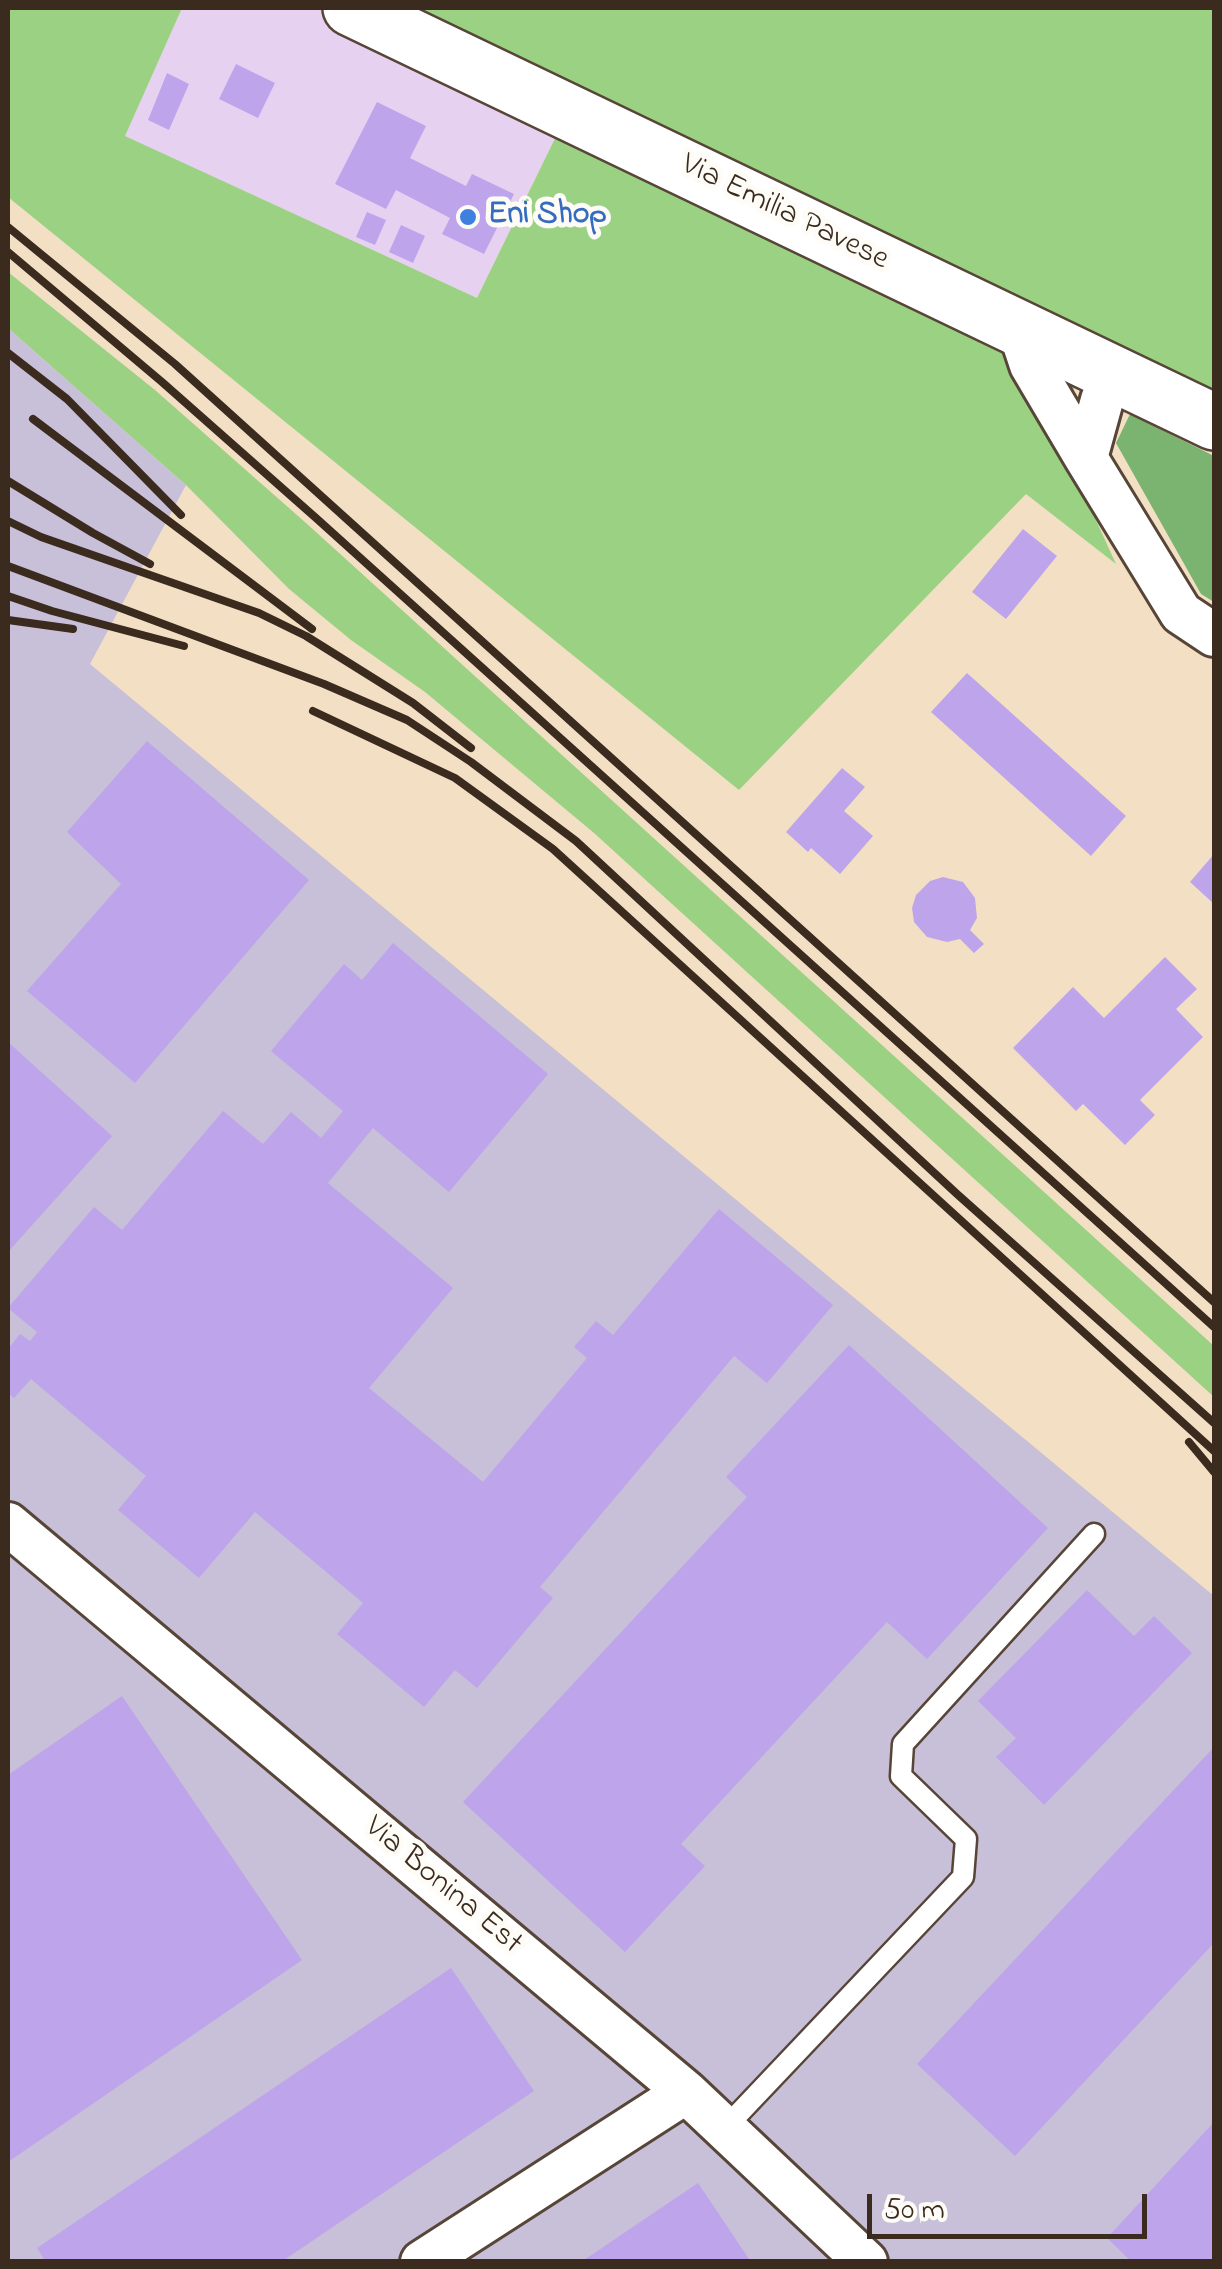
<!DOCTYPE html>
<style>
body{margin:0}
#map{position:relative;width:1222px;height:2269px;overflow:hidden;background:#f3e0c4;font-family:"Indie Flower",sans-serif}
canvas{display:block}
.frame{position:absolute;inset:0;border:10px solid #3b2a1e;pointer-events:none}
.scale{position:absolute;left:867px;top:2194px;width:280px;height:45px;box-sizing:border-box;border:5px solid #3b2a1e;border-top:0;padding-left:12px;font-size:30px;line-height:35px;white-space:nowrap;color:#3b2a1e;-webkit-text-stroke:8px #fdfcf7;paint-order:stroke}
</style>
<div id="map">
<canvas width="1222" height="2269"></canvas>
<div class="frame"></div>
<div class="scale">50 m</div>
</div>
<script>
const ctx = document.querySelector('canvas').getContext('2d');
ctx.lineJoin = 'round';
function paint(path, color) { ctx.fillStyle = color; ctx.fill(path, 'evenodd'); }
const toPath = rows => new Path2D(rows.map(r => 'M' + r).join(''));
function stroke(path, color, width, dash) { ctx.strokeStyle = color; ctx.lineWidth = width; ctx.lineCap = dash ? 'butt' : 'round'; ctx.setLineDash(dash || []); ctx.stroke(path); }
function write(font, color, halo, rows, align = 'center') {
  ctx.font = font + ' "Indie Flower",sans-serif'; ctx.lineWidth = 10; ctx.setLineDash([]); ctx.textBaseline = 'middle'; ctx.strokeStyle = halo; ctx.fillStyle = color; for (const [text, x, y, turn = 0] of rows) {
    ctx.save(); ctx.translate(x, y); ctx.rotate((+turn || 0) * Math.PI / 180); ctx.textAlign = isNaN(turn) ? turn : align; if (halo) ctx.strokeText(text, 0, 0); ctx.fillText(text, 0, 0); ctx.restore();
  }
}
const built = toPath([
 [182,8,385,8,575,97,477,298,124,136]
]);
const industrial = toPath([
 [8,328,186,485,90,664,1214,1596,1214,2261,8,2261]
]);
const green = toPath([
 [8,8,182,8,125,136,477,298,564,120,1076,375,1064,450,1116,564,1026,494,739,790,8,197],
 [385,8,1214,8,1214,416],
 [8,272,155,390,306,523,1214,1346,1214,1397,594,833,425,692,351,640,289,589,186,485,8,328]
]);
const forest = toPath([
 [1130,414,1214,456,1214,602,1201,594,1116,443]
]);
const building = toPath([
 [236,64,275,83,258,118,219,99],
 [167,73,189,84,169,130,148,120],
 [377,102,426,126,410,158,466,186,472,174,514,194,484,254,442,234,450,218,396,190,386,209,335,184],
 [367,212,386,220,375,245,356,237],
 [401,225,425,236,413,263,389,252],
 [1023,529,1057,556,1006,619,972,592],
 [967,673,1126,816,1091,856,931,712],
 [147,741,309,880,135,1083,27,991,121,884,67,832],
 [842,768,865,787,844,811,873,836,840,874,811,848,808,852,786,832],
 [1214,854,1214,904,1190,882],
 [943,877,963,882,975,898,977,918,970,930,984,944,974,953,960,939,947,942,927,937,914,922,912,908,916,895,930,881],
 [393,943,548,1074,449,1192,373,1128,328,1183,453,1288,369,1388,483,1482,587,1358,574,1347,596,1321,613,1335,719,1209,833,1305,767,1383,734,1356,540,1587,553,1598,477,1688,455,1670,424,1707,337,1634,363,1603,255,1512,199,1578,118,1510,146,1476,31,1379,14,1398,8,1393,8,1349,20,1334,30,1341,37,1332,8,1308,94,1207,122,1230,223,1111,263,1144,291,1112,321,1138,343,1111,271,1051,344,964,362,980],
 [1165,957,1197,989,1176,1009,1203,1037,1140,1100,1155,1115,1125,1145,1083,1104,1076,1111,1013,1048,1073,987,1104,1018],
 [8,1042,112,1136,8,1252],
 [849,1345,1048,1528,927,1659,887,1622,681,1844,705,1866,625,1952,463,1802,747,1497,726,1477],
 [1087,1590,1134,1636,1154,1616,1192,1653,1044,1805,996,1757,1016,1738,978,1701],
 [122,1696,302,1960,8,2162,8,1775],
 [1214,1747,1214,1943,1015,2156,917,2064],
 [451,1968,534,2091,281,2262,46,2262,37,2248],
 [1214,2122,1214,2262,1132,2262,1107,2238],
 [698,2183,751,2262,581,2262]
]);
const service = toPath([
 [725,2128,963,1877,966,1839,901,1776,903,1744,1094,1534]
]);
const minor = toPath([
 [1018,326,1031,365,1086,458,1102,400,1116,374],
 [1086,458,1181,613,1214,635],
 [8,1524,686,2092,866,2262],
 [422,2262,686,2092]
]);
const primary = toPath([
 [351,8,1214,422]
]);
const rail = toPath([
 [8,227,175,364,1214,1302],
 [8,252,162,382,316,518,1214,1327],
 [8,353,67,399,181,515],
 [33,419,312,629],
 [8,481,93,533,150,564],
 [8,521,41,537,259,613,306,636,413,703,471,748],
 [8,566,324,684,407,720,471,762,576,841,957,1194,1214,1423],
 [8,596,52,611,184,646],
 [8,620,73,629],
 [313,711,455,778,553,849,1214,1451],
 [1189,1442,1214,1472]
]);
const markers = [
 [468,217,10,"#3f7fe0"]
];
const streetNames = [
 ["Via Emilia Pavese",784,214,26],
 ["Via Bonina Est",442,1887,40]
];
const shopNames = [
 ["Eni Shop",488,217]
];
paint(built, '#e6d2f0');
paint(industrial, '#c8bfd8');
paint(green, '#9ad183');
paint(forest, '#7bb371');
paint(building, '#bea5eb');
stroke(service, '#574537', 25);
stroke(minor, '#574537', 48);
stroke(primary, '#574537', 60);
stroke(service, '#fff', 20);
stroke(minor, '#fff', 42);
stroke(primary, '#fff', 55);
stroke(rail, '#3b2a1e', 8);
for (const [x, y, r, color] of markers) { const dot = new Path2D(); dot.arc(x, y, r, 0, 2 * Math.PI); ctx.fillStyle = color; ctx.fill(dot); stroke(dot, '#fdfcf7', 4); }
write('32px', '#3b2a1e', '#fdfcf7', streetNames);
write('bold 32px', '#366cbe', '#fdfcf7', shopNames, 'left');
</script>
